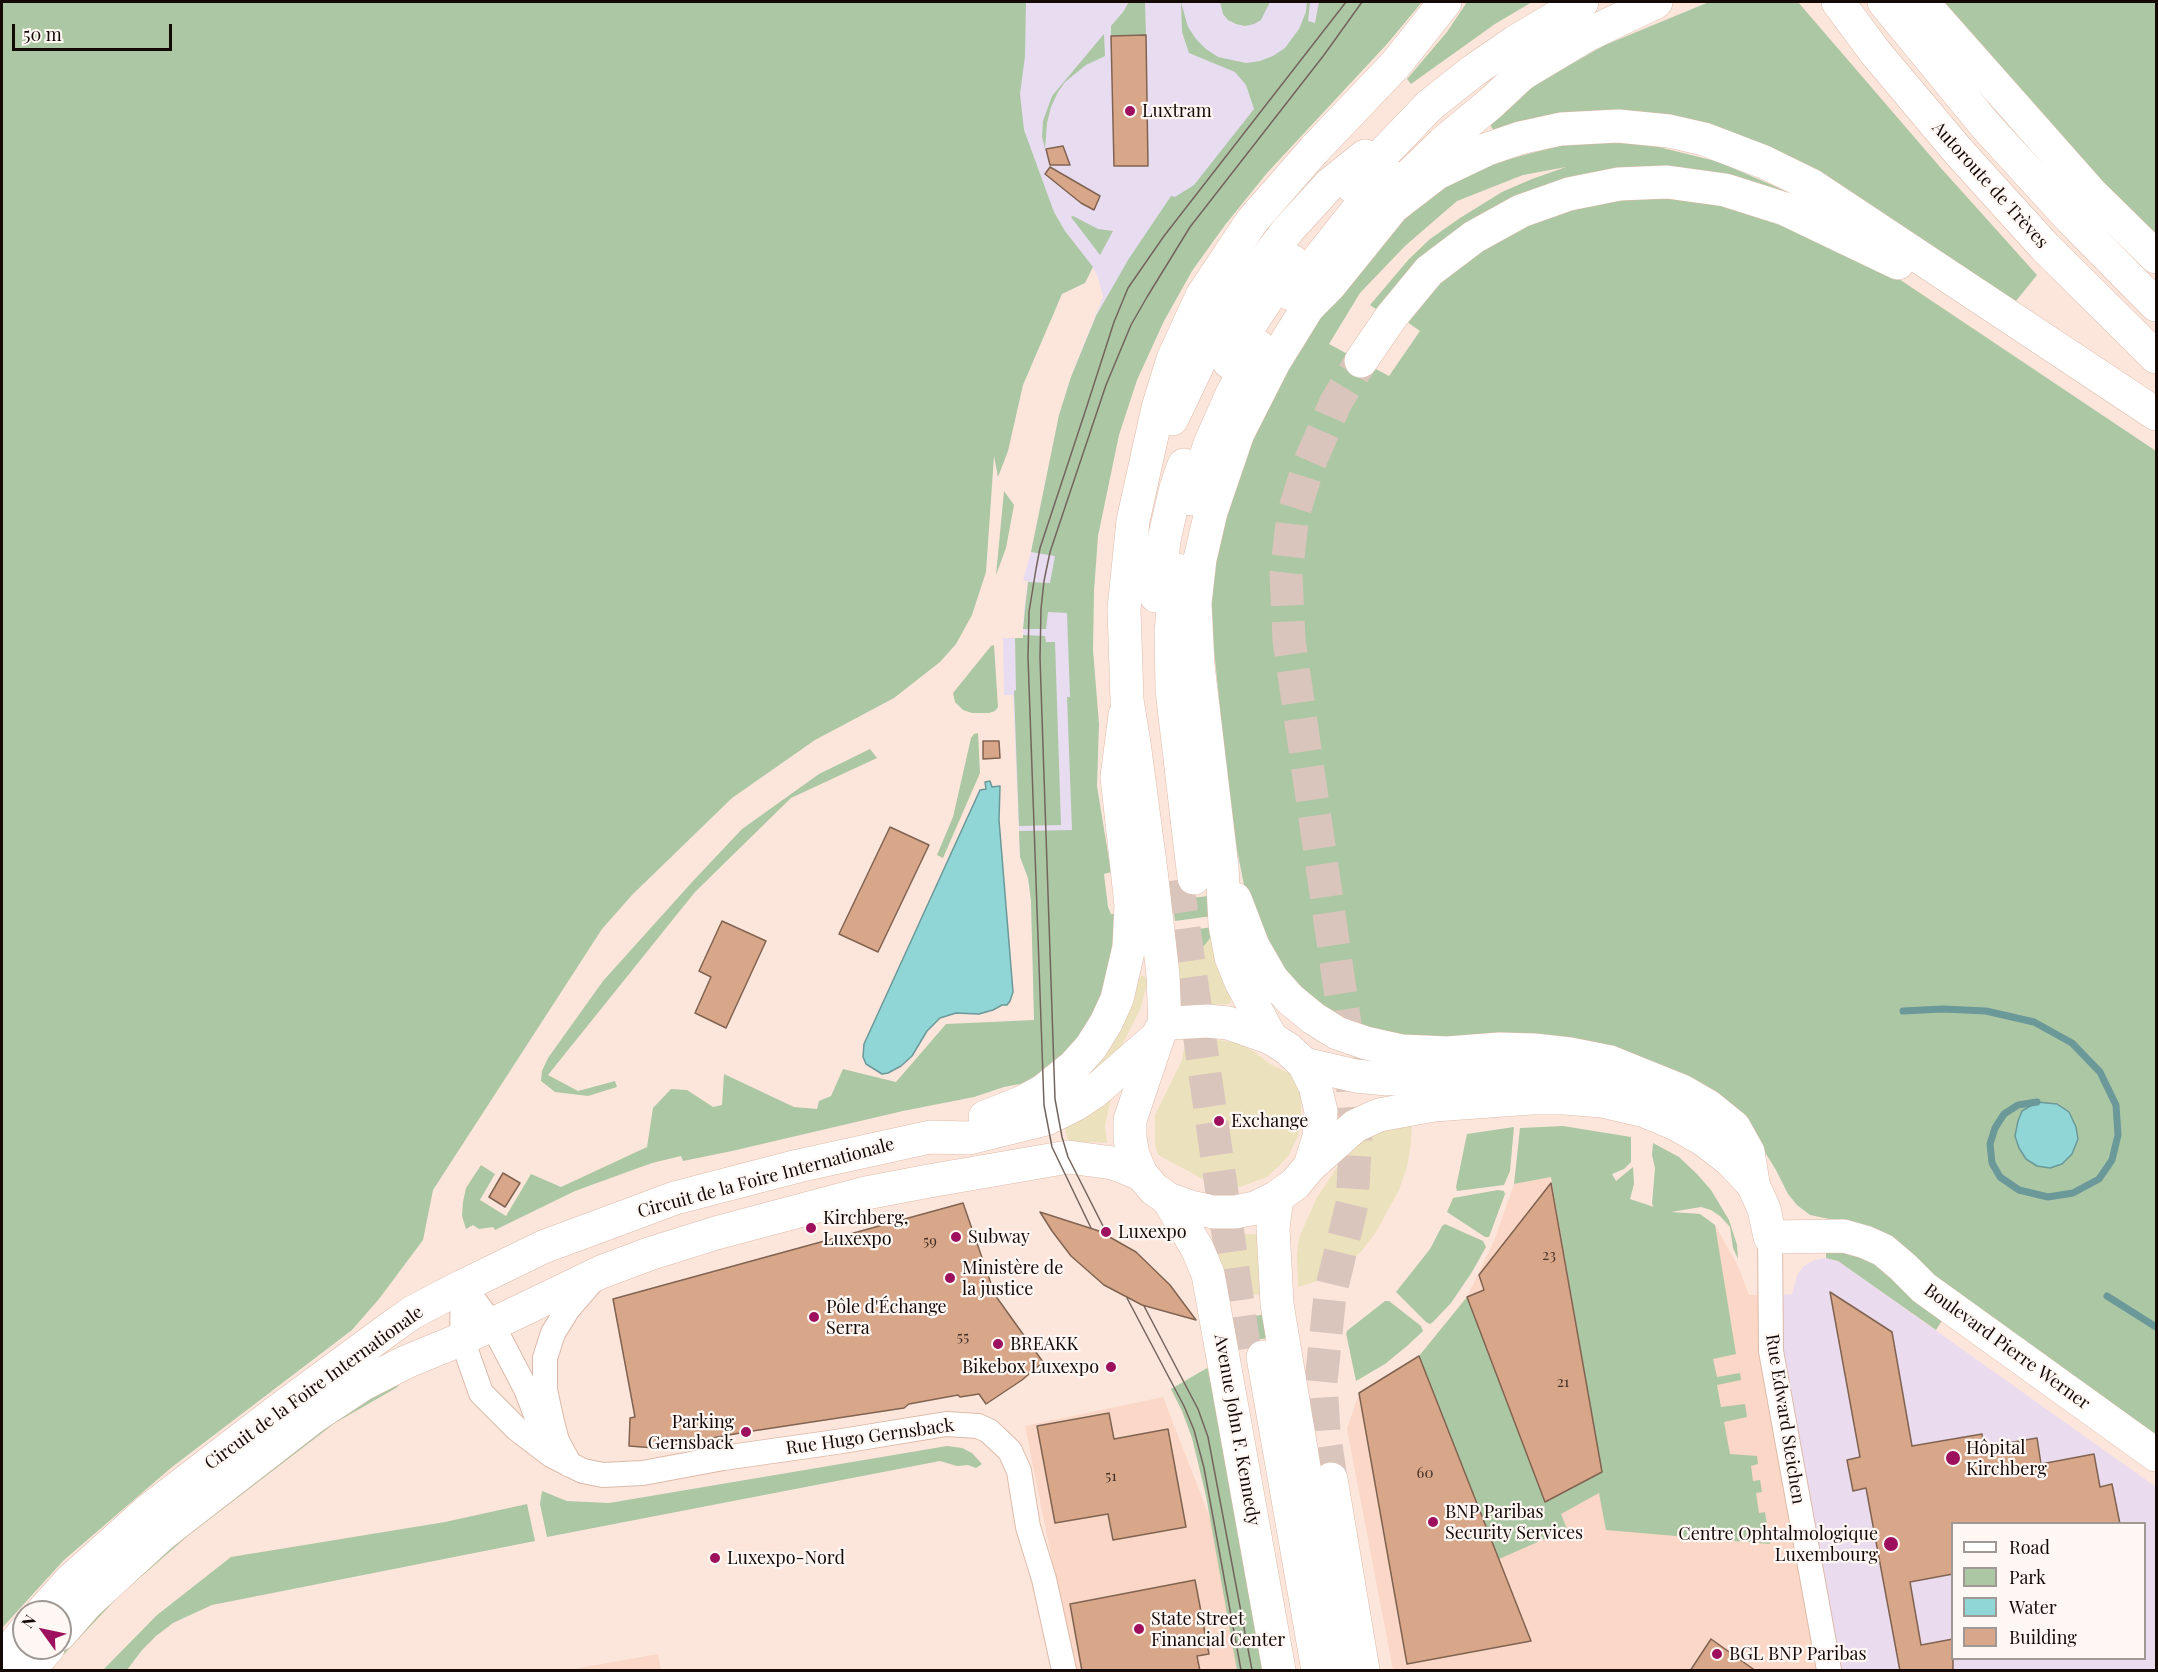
<!DOCTYPE html>
<meta charset="utf-8">
<style>
body{margin:0}
#map{position:relative;width:2158px;height:1672px;overflow:hidden;background:#fce6dc;font-family:"Playfair Display",serif}
canvas{display:block}
.frame{position:absolute;inset:0;border:3px solid #140905;pointer-events:none}
.legend{position:absolute;left:1951px;top:1522px;width:195px;height:138px;box-sizing:border-box;background:#fef7f3;border:2px solid #a09894;margin:0;padding:8px 10px;list-style:none;font-size:18px;color:#140905}
.legend li{display:flex;align-items:center;gap:12px;height:30px}
.legend b{width:30px;border:2px solid #a09894}
.north{position:absolute;left:12px;top:1600px;width:60px;height:60px;box-sizing:border-box;background:#fef7f3;border:2px solid #a09894;border-radius:50%;rotate:303deg;font-size:16px;font-weight:700;line-height:24px;text-align:center;color:#140905}
.north::after{content:'';display:block;margin:auto;width:21px;height:27px;background:#9d105d;clip-path:polygon(50% 0,100% 100%,50% 72%,0 100%)}
.scale{position:absolute;left:12px;top:24px;width:160px;height:27px;box-sizing:border-box;border:3px solid #140905;border-top:0;padding-left:8px;font-size:18px;line-height:21px;white-space:nowrap;color:#140905;-webkit-text-stroke:4px #fef7f3;paint-order:stroke}
</style>
<div id="map">
<canvas width="2158" height="1672"></canvas>
<div class="frame"></div>
<ul class="legend">
<li><b style="height:8px;background:#fff"></b>Road</li>
<li><b style="height:16px;background:#acc7a3"></b>Park</li>
<li><b style="height:16px;background:#90d6d7"></b>Water</li>
<li><b style="height:16px;background:#d8a78a"></b>Building</li>
</ul>
<div class="north">N</div>
<div class="scale">50 m</div>
</div>
<script>
const ctx = document.querySelector('canvas').getContext('2d');
ctx.lineJoin = 'round';
function paint(path, color) { ctx.fillStyle = color; ctx.fill(path, 'evenodd'); }
const toPath = rows => new Path2D(rows.map(r => 'M' + r).join(''));
function stroke(path, color, width, dash) { ctx.strokeStyle = color; ctx.lineWidth = width; ctx.lineCap = dash ? 'butt' : 'round'; ctx.setLineDash(dash || []); ctx.stroke(path); }
function write(font, color, halo, rows, align = 'center') {
  ctx.font = font + ' "Playfair Display",serif'; ctx.lineWidth = 4.5; ctx.setLineDash([]); ctx.textBaseline = 'middle'; ctx.strokeStyle = halo; ctx.fillStyle = color; for (const [text, x, y, turn = 0] of rows) {
    ctx.save(); ctx.translate(x, y); ctx.rotate((+turn || 0) * Math.PI / 180); ctx.textAlign = isNaN(turn) ? turn : align; if (halo) ctx.strokeText(text, 0, 0); ctx.fillText(text, 0, 0); ctx.restore();
  }
}
const built = toPath([
 [1605,1167,1630,1199,1663,1212,1700,1214,1715,1225,1738,1266,1749,1295,1770,1295,1829,1670,1393,1670,1347,1429,1359,1393,1419,1356,1467,1297,1494,1241,1514,1184],
 [1163,1397,1269,1670,1074,1670,1025,1426],
 [658,1654,661,1670,568,1670]
]);
const industrial = toPath([
 [1012,2,1408,2,1217,212,1108,425,1079,727,1060,1045,1036,1077,1031,901,1028,878,1020,857,1013,695,1004,695,1003,638,1023,638,1024,610,1028,582,1023,580,1031,552,1059,415,1071,377,1103,297,1098,277,1093,268,1065,231,1054,212,1035,162,1015,140]
]);
const medical = toPath([
 [1826,1258,1838,1261,2156,1487,2156,1670,1829,1670,1770,1295,1792,1294,1797,1275,1804,1266,1815,1260],
 [1952,1524,2144,1524,2144,1658,1952,1658]
]);
const green = toPath([
 [2,2,1026,2,1025,56,1020,94,1024,130,1054,212,1065,231,1093,267,1085,283,1062,294,1023,385,1008,451,998,477,994,456,986,572,972,615,956,644,940,662,894,698,815,740,732,798,632,895,602,929,433,1190,423,1240,379,1299,352,1330,172,1467,64,1560,2,1628],
 [1129,2,1145,2,1146,35,1111,36,1111,26,1123,12],
 [1181,2,1188,27,1196,39,1206,49,1218,57,1246,63,1260,61,1273,56,1285,48,1299,29,1306,12,1307,2,1310,2,1308,21,1315,23,1319,2,1422,2,1387,44,1267,173,1225,225,1192,271,1164,321,1137,380,1119,435,1098,536,1094,591,1093,650,1099,724,1097,786,1111,872,1104,874,1108,907,1111,914,1117,914,1117,935,1106,986,1094,1011,1079,1036,1060,1058,1025,1083,1004,1087,974,1097,903,1111,732,1151,683,1161,681,1156,652,1163,575,1191,495,1230,493,1227,479,1229,473,1225,466,1229,462,1216,463,1202,466,1188,481,1165,495,1174,480,1200,506,1216,531,1174,561,1187,647,1147,653,1108,671,1089,687,1090,713,1107,722,1105,724,1074,794,1107,817,1109,819,1101,831,1096,843,1069,896,1082,946,1024,1034,1020,1031,901,1028,878,1020,857,1019,831,1072,830,1067,697,1070,697,1067,613,1048,612,1046,629,1023,629,1028,582,1050,583,1055,556,1031,552,1059,415,1071,377,1096,316,1128,260,1171,196,1175,197,1194,185,1254,109,1246,85,1235,72,1189,53,1182,32],
 [1220,2,1269,2,1269,4,1261,20,1254,24,1245,26,1236,24,1228,20,1223,14],
 [1467,2,1532,2,1495,24,1411,84,1407,79,1447,32],
 [1709,2,1798,2,1940,167,2037,275,2012,306,1729,141,1496,135,1486,117,1539,82,1605,45],
 [1940,2,2156,2,2156,239,2099,184],
 [1104,34,1105,56,1086,65,1065,82,1058,92,1051,107,1047,123,1045,149,1042,137,1043,121,1052,96],
 [1616,142,1659,147,1719,162,1790,193,1788,198,1751,185,1715,177,1675,172,1625,173,1590,177,1573,182,1525,198,1481,221,1452,238,1425,260,1400,284,1379,311,1370,305,1409,259,1430,239,1460,218,1502,192,1532,179,1566,167,1523,175,1457,201,1405,246,1360,293,1329,344,1389,376,1420,331,1403,319,1424,293,1486,244,1519,225,1566,207,1599,200,1650,194,1696,197,1748,208,1819,237,1899,279,2156,451,2156,1437,1933,1278,1911,1256,1889,1239,1858,1225,1810,1215,1797,1205,1788,1194,1776,1170,1758,1141,1741,1119,1686,1085,1656,1071,1611,1056,1571,1047,1525,1043,1448,1046,1417,1045,1362,1032,1324,1011,1291,984,1266,948,1249,910,1237,850,1226,768,1209,600,1212,570,1224,508,1233,479,1260,413,1297,346,1332,293,1386,229,1408,210,1454,181,1502,161,1558,146],
 [1073,216,1098,229,1113,231,1100,255,1071,217],
 [1004,491,1014,505,1006,548,996,575],
 [1023,635,1045,636,1046,642,1055,642,1061,825,1019,826,1014,691,1016,690,1015,638,1023,638],
 [994,645,998,707,995,711,989,713,972,713,963,710,955,702,953,693,991,646],
 [978,733,980,773,943,858,937,855,953,817,971,738,974,734],
 [870,749,877,758,791,798,695,892,548,1075,578,1091,615,1081,617,1087,588,1096,555,1092,541,1081,542,1071,548,1058,603,981,693,881,742,829,819,774],
 [1209,896,1212,916,1175,921,1172,900],
 [1213,927,1210,941,1204,946,1197,948,1190,947,1184,944,1177,932],
 [1563,1126,1631,1137,1631,1162,1624,1169,1612,1174,1616,1181,1633,1167,1634,1184,1630,1199,1654,1207,1652,1204,1655,1168,1652,1155,1653,1143,1679,1157,1697,1174,1711,1190,1729,1220,1737,1245,1738,1259,1733,1248,1730,1227,1720,1216,1711,1210,1701,1207,1671,1212,1700,1214,1715,1225,1736,1354,1713,1359,1717,1377,1740,1373,1741,1380,1717,1385,1721,1407,1745,1404,1747,1417,1724,1422,1730,1454,1757,1456,1758,1464,1751,1466,1753,1481,1760,1480,1762,1492,1756,1493,1759,1513,1765,1512,1770,1544,1606,1530,1599,1493,1561,1514,1567,1529,1499,1559,1419,1356,1467,1297,1545,1501,1602,1472,1551,1177,1514,1184,1520,1128],
 [1514,1127,1510,1171,1504,1185,1457,1191,1456,1187,1467,1134],
 [1498,1190,1504,1191,1505,1194,1489,1237,1485,1237,1447,1212,1453,1198],
 [1445,1224,1483,1241,1486,1247,1472,1272,1451,1303,1433,1322,1430,1324,1426,1322,1396,1292,1430,1249,1442,1226],
 [1842,1250,1876,1262,1943,1319,1936,1330,1838,1261,1826,1258,1826,1251],
 [1385,1301,1389,1301,1421,1326,1423,1331,1407,1346,1385,1364,1356,1381,1346,1333,1348,1330],
 [1267,1314,1270,1338,1234,1342,1230,1320],
 [1207,1368,1217,1381,1268,1670,1237,1670,1206,1496,1192,1438,1182,1411,1171,1389],
 [398,1382,399,1385,396,1388,335,1423,189,1535,120,1595,49,1670,65,1643,115,1592,358,1401],
 [947,1446,962,1448,972,1453,982,1464,976,1468,968,1465,957,1466,940,1461,547,1537,540,1504,542,1491,567,1501,609,1503],
 [527,1504,535,1541,212,1605,173,1623,156,1636,142,1650,127,1670,103,1670,157,1615,231,1557,445,1522]
]);
const sand = toPath([
 [1174,932,1177,932,1184,944,1190,947,1197,948,1204,946,1213,934,1231,998,1230,1004,1192,1006,1185,1004,1182,997],
 [1141,976,1144,976,1147,981,1146,988,1140,1010,1120,1049,1111,1062,1069,1090],
 [1207,1038,1237,1043,1253,1051,1270,1064,1295,1076,1301,1096,1301,1125,1298,1136,1289,1155,1279,1166,1267,1177,1240,1187,1215,1185,1201,1178,1158,1155,1155,1144,1155,1115,1182,1060,1185,1042],
 [1112,1095,1105,1126,1107,1143,1093,1142,1069,1144,1063,1122],
 [1412,1119,1411,1143,1407,1167,1399,1190,1376,1232,1361,1252,1342,1268,1321,1280,1298,1287,1297,1255,1299,1238,1316,1199,1338,1166,1361,1142,1374,1134],
 [1253,1234,1258,1235,1265,1293,1226,1300,1213,1238,1217,1235]
]);
const water = toPath([
 [990,781,992,787,1000,786,999,820,1013,992,1010,1001,1007,1005,1002,1005,993,1010,979,1014,956,1013,940,1018,927,1031,912,1056,901,1066,888,1073,882,1074,866,1064,863,1057,864,1044,980,790,986,789,985,782,990,781],
 [2037,1102,2057,1104,2069,1112,2076,1127,2078,1139,2072,1154,2062,1164,2050,1168,2037,1166,2026,1159,2019,1148,2015,1136,2018,1121,2022,1111,2037,1102]
]);
const stream = toPath([
 [1903,1011,1943,1009,1986,1011,2034,1022,2072,1043,2100,1072,2116,1105,2118,1135,2112,1160,2099,1179,2073,1193,2048,1197,2019,1190,2000,1177,1992,1163,1990,1144,1995,1128,2004,1114,2018,1105,2037,1102],
 [2107,1296,2156,1327]
]);
const building = toPath([
 [1146,35,1148,166,1114,166,1111,36,1146,35],
 [1063,146,1070,165,1050,165,1046,149,1063,146],
 [1050,167,1100,196,1094,210,1081,203,1045,174,1050,167],
 [983,741,999,741,1000,758,983,759,983,741],
 [890,827,929,845,878,952,839,934,890,827],
 [722,921,766,941,726,1028,695,1013,711,977,699,971,722,921],
 [503,1173,520,1183,505,1207,489,1197,503,1173],
 [1551,1183,1602,1472,1545,1502,1467,1297,1484,1290,1479,1275,1551,1183],
 [963,1203,995,1295,1043,1362,1022,1380,986,1404,979,1394,960,1397,958,1395,909,1404,904,1408,746,1432,655,1448,629,1446,630,1418,635,1417,613,1299,963,1203],
 [1040,1212,1099,1231,1136,1252,1170,1285,1196,1320,1142,1305,1104,1285,1071,1256,1052,1231,1040,1212],
 [1830,1292,1892,1332,1912,1446,1982,1434,1984,1447,2037,1438,2041,1464,2094,1454,2100,1487,2112,1484,2120,1524,1953,1524,1953,1574,1910,1582,1921,1645,1953,1639,1953,1671,1900,1671,1866,1488,1853,1491,1847,1460,1860,1457,1830,1292],
 [1419,1356,1531,1641,1407,1664,1359,1393,1419,1356],
 [1109,1413,1114,1439,1168,1429,1186,1527,1113,1540,1108,1514,1055,1523,1037,1426,1109,1413],
 [1195,1580,1209,1654,1197,1656,1200,1671,1082,1671,1070,1604,1195,1580],
 [1711,1639,1756,1671,1690,1671,1711,1639]
]);
const trunkTunnel = toPath([
 [1177,880,1246,1359],
 [1331,1479,1324,1432,1321,1382,1330,1295,1352,1204,1356,1132,1351,1065,1289,640,1286,575,1293,515,1309,464,1336,402,1361,361]
]);
const minor = toPath([
 [1770,1237,1771,1351,1829,1670],
 [463,1286,462,1339,481,1393,517,1429,551,1455,583,1471,603,1475,643,1473,723,1458,836,1442,946,1424,978,1426,989,1431,1010,1451,1019,1471,1028,1527,1044,1579,1064,1670],
 [463,1286,492,1324,526,1389,541,1428],
 [570,1465,557,1441,552,1422,545,1390,545,1358,553,1333,568,1309,593,1280]
]);
const secondary = toPath([
 [1304,1064,1356,1076,1387,1079,1532,1071,1567,1073,1603,1080,1650,1094,1674,1104],
 [985,1117,1021,1103,1043,1091,1074,1066,1091,1047,1106,1023,1117,999,1129,947,1131,905,1117,777,1125,715],
 [1741,1158,1764,1209,1770,1237,1844,1236,1865,1242,1883,1250,1903,1267,1924,1288,2156,1455],
 [1310,1166,1355,1126,1379,1115,1434,1105,1531,1098,1565,1098,1602,1101,1645,1111,1676,1124,1704,1140,1730,1160,1751,1182],
 [42,1612,70,1581,149,1510,275,1413,389,1329,413,1312,463,1286,543,1247,675,1198,798,1166,930,1137,969,1138,1046,1119,1076,1104,1094,1092,1157,1037],
 [60,1634,87,1603,161,1535,313,1417,363,1384,406,1362,462,1339,601,1272,649,1254,716,1233,866,1193,929,1181,1068,1157,1113,1163,1141,1174],
 [2,1660,24,1632],
 [29,1670,48,1648]
]);
const primary = toPath([
 [1207,1021,1228,1023,1271,1038,1288,1049,1304,1064,1315,1086,1321,1111,1319,1137,1310,1166,1295,1184,1277,1197,1255,1208,1235,1212,1213,1212,1191,1207,1168,1199,1154,1189,1141,1174,1133,1155,1130,1138,1130,1120,1160,1031,1165,1025,1172,1023,1207,1021],
 [1277,1197,1273,1228,1277,1304,1304,1467,1341,1670],
 [1168,1199,1197,1248,1208,1274,1279,1670]
]);
const trunk = toPath([
 [1352,186,1430,105],
 [1382,202,1443,143,1491,103,1522,74],
 [1291,294,1356,212,1390,176],
 [1229,362,1240,340,1292,261],
 [1172,419,1203,354,1240,293,1288,230,1329,185,1365,156],
 [1192,499,1210,444,1232,394,1258,346],
 [1177,570,1171,632,1172,690,1194,878],
 [1156,596,1165,535,1176,488,1184,465],
 [1235,899,1253,946,1272,979,1290,999,1313,1018,1337,1033,1366,1043,1402,1051,1447,1053,1500,1049,1534,1050,1570,1054,1610,1062,1682,1091,1708,1106,1734,1127,1748,1152,1753,1183],
 [1165,1025,1163,975,1151,871,1134,743,1127,700,1124,609,1133,521,1158,408,1173,359,1202,296],
 [1271,1038,1241,982,1231,957,1225,925,1222,867,1198,665,1195,603,1200,559,1211,512,1238,433,1274,362,1308,307,1321,281],
 [1263,1357,1318,1670],
 [1331,1479,1363,1670]
]);
const motorway = toPath([
 [1838,2,1875,52,1958,151,2045,247,2156,357],
 [1884,2,1986,126,2071,219,2156,305],
 [1922,2,2091,193,2156,257],
 [1522,74,1587,35,1656,2],
 [1430,105,1473,71,1515,42,1582,2],
 [1202,296,1252,221,1314,150,1396,64,1445,2],
 [1308,307,1330,285,1393,207,1437,173,1485,150,1520,138,1561,129,1618,126,1669,131,1704,139,1764,162,1811,185,2156,414],
 [1361,361,1391,317,1429,271,1474,237,1521,211,1569,194,1619,184,1667,182,1725,190,1785,209,1898,263]
]);
const tram = toPath([
 [1091,1228,1052,1147,1044,1105,1028,657,1029,612,1036,569,1040,548,1085,412,1114,322,1128,288,1164,236,1346,2],
 [1106,1232,1068,1157,1062,1137,1055,1099,1040,658,1041,609,1044,581,1050,552,1106,385,1131,325,1147,297,1190,227,1324,55,1362,2],
 [1127,1298,1184,1406,1194,1430,1204,1468,1241,1670],
 [1144,1306,1198,1409,1208,1437,1252,1670]
]);
const markers = [
 [1130,111,6,"#9d105d"],
 [1219,1121,6,"#9d105d"],
 [811,1228,6,"#9d105d"],
 [1106,1232,6,"#9d105d"],
 [956,1237,6,"#9d105d"],
 [950,1278,6,"#9d105d"],
 [814,1317,6,"#9d105d"],
 [998,1344,6,"#9d105d"],
 [1111,1367,6,"#9d105d"],
 [746,1432,6,"#9d105d"],
 [1953,1458,8,"#9d105d"],
 [1433,1522,6,"#9d105d"],
 [1891,1544,8,"#9d105d"],
 [715,1558,6,"#9d105d"],
 [1139,1629,6,"#9d105d"],
 [1717,1654,6,"#9d105d"]
];
const numberNames = [
 ["59",930,1241],
 ["23",1549,1255],
 ["55",963,1337],
 ["21",1563,1382],
 ["60",1425,1473],
 ["51",1111,1476]
];
const poiNames = [
 ["Luxtram",1142,111],
 ["Exchange",1231,1121],
 ["Kirchberg,",823,1218],
 ["Luxexpo",823,1239],
 ["Luxexpo",1118,1232],
 ["Subway",968,1237],
 ["Ministère de",962,1268],
 ["la justice",962,1289],
 ["Pôle d'Échange",826,1307],
 ["Serra",826,1328],
 ["BREAKK",1010,1344],
 ["Bikebox Luxexpo",1099,1367,"right"],
 ["Parking",734,1422,"right"],
 ["Gernsback",734,1443,"right"],
 ["Hôpital",1966,1448],
 ["Kirchberg",1966,1469],
 ["BNP Paribas",1445,1512],
 ["Security Services",1445,1533],
 ["Centre Ophtalmologique",1878,1534,"right"],
 ["Luxembourg",1878,1555,"right"],
 ["Luxexpo-Nord",727,1558],
 ["State Street",1151,1619],
 ["Financial Center",1151,1640],
 ["BGL BNP Paribas",1729,1654]
];
const streetNames = [
 ["Autoroute de Trèves",1990,185,48],
 ["Circuit de la Foire Internationale",766,1178,-15],
 ["Boulevard Pierre Werner",2007,1347,36],
 ["Circuit de la Foire Internationale",314,1388,-36],
 ["Rue Edward Steichen",1785,1419,81],
 ["Avenue John F. Kennedy",1237,1430,80],
 ["Rue Hugo Gernsback",870,1437,-8]
];
paint(built, '#fad7c6');
paint(industrial, '#e8dcf0');
paint(medical, '#ebdbee');
paint(green, '#acc7a3');
paint(sand, '#ebe2bd');
paint(water, '#90d6d7');
stroke(water, '#6b9898', 1.5);
stroke(stream, '#6b9898', 7);
paint(building, '#d8a78a');
stroke(building, '#816351', 1.5);
stroke(trunkTunnel, '#d9c5bc', 33, [33, 16]);
stroke(minor, '#ddbaa9', 26);
stroke(secondary, '#ddbaa9', 34);
stroke(primary, '#ddbaa9', 34);
stroke(trunk, '#ddbaa9', 34);
stroke(motorway, '#ddbaa9', 34);
stroke(minor, '#fff', 24);
stroke(secondary, '#fff', 33);
stroke(primary, '#fff', 33);
stroke(trunk, '#fff', 33);
stroke(motorway, '#fff', 33);
stroke(tram, '#74645e', 1.5);
for (const [x, y, r, color] of markers) { const dot = new Path2D(); dot.arc(x, y, r, 0, 2 * Math.PI); ctx.fillStyle = color; ctx.fill(dot); stroke(dot, '#fef7f3', 2); }
write('15px', '#453026', null, numberNames);
write('18px', '#140905', '#fef7f3', poiNames, 'left');
write('18px', '#140905', '#fef7f3', streetNames);
</script>
